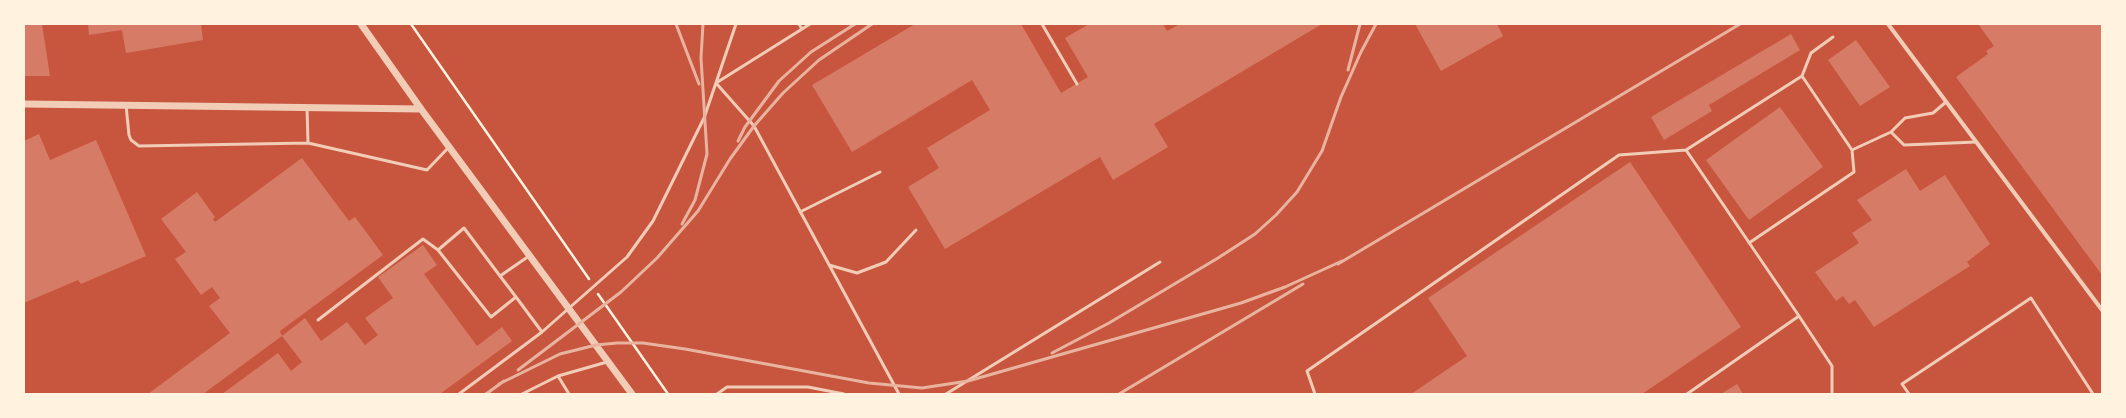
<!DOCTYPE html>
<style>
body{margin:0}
#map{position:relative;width:2126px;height:418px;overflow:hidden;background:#c8553d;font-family:"IBM Plex Serif",serif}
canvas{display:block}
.frame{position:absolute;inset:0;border:25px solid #fff3e0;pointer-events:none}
</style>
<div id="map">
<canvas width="2126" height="418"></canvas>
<div class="frame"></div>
</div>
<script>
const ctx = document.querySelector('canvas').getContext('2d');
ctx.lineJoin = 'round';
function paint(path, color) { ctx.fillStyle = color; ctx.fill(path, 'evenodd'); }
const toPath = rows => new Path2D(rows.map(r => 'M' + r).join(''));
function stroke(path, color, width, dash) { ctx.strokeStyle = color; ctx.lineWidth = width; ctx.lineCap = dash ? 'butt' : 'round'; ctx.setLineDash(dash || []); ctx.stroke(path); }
const building = toPath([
 [24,24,42,24,50,76,24,76],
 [88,24,201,24,203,40,126,53,122,30,89,35],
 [915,24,1021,24,1061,93,1088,77,1065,38,1089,24,1163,24,1167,31,1180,24,1322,24,1154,124,1168,147,1113,180,1100,157,945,249,908,187,939,168,927,148,990,110,972,80,852,152,812,85],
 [1415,24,1497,24,1503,36,1441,71],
 [1978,24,2102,24,2102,275,1956,77,1988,54,1986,51,1994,46],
 [1791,34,1800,50,1709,105,1712,111,1664,140,1651,117],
 [1856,40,1890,87,1860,106,1828,60],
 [1780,107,1823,167,1749,220,1706,160],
 [39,134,50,160,96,140,146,256,81,284,78,280,24,303,24,141],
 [302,158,349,221,355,217,383,255,280,331,282,336,203,394,148,394,230,333,209,306,220,298,212,287,201,295,175,259,186,252,161,219,197,192,215,217,213,219,215,222],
 [1630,162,1741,327,1642,394,1411,394,1467,356,1428,298],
 [1906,169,1920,191,1945,175,1990,244,1967,262,1970,266,1874,327,1855,300,1849,304,1843,296,1836,301,1815,272,1859,243,1852,233,1872,220,1857,200],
 [423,245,437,265,424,274,477,346,502,327,512,341,440,394,222,394,278,353,291,371,302,362,282,336,305,318,321,341,347,322,365,345,378,335,365,318,393,298,378,277],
 [1737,384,1743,394,1721,394]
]);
const path = toPath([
 [411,24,589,279],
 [598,294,668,394]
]);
const service = toPath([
 [799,24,802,29],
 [810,24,716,83,754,126,899,394],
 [1042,24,1077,84],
 [1802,76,1811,53,1833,37],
 [1946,102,1933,113,1905,118,1891,132,1904,145,1976,142],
 [126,105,129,135,131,140,139,146,308,143],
 [307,107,308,143,427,170,449,147],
 [1686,150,1802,76,1852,150,1891,132],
 [800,212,880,172],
 [1749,243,1854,172,1852,150],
 [829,265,857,273,886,262,916,230],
 [500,276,529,256],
 [516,297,491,317,438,250,464,228,500,276,516,297,542,332],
 [318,320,423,239,438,250],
 [558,376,569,394],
 [459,394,542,332,627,257,653,221,704,118,736,24],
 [522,394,558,376,607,362],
 [717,394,727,387,808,387,844,394],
 [946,394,1160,262],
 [1315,394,1307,371,1619,155,1686,150,1799,316],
 [1687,394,1799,316,1832,366,1832,394],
 [1909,394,1902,384,2031,298,2093,394]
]);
const minor = toPath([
 [1888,24,2102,310]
]);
const tertiary = toPath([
 [361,24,421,109,632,394],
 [24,104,421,109]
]);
const rail = toPath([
 [676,24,699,84],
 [1348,70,1360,24],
 [738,141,745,127,779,81,811,52,855,24],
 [682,224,695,200,707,154,701,58,703,24],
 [1338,264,1740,24],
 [1052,353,1109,323,1218,258,1255,234,1276,215,1297,192,1322,151,1341,97,1361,52,1376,24],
 [518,370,621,292,657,258,698,211,730,159,754,126,783,93,819,60,872,24],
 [499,384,560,354,596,345,617,343,643,343,685,349,869,383,922,388,968,381,1241,303,1285,287,1342,261],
 [486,394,504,381],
 [1119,394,1303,284]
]);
paint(building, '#d67c66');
stroke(path, '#fff3e0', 2.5);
stroke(service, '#f1ccb7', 3);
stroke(minor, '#f1ccb7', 4);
stroke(tertiary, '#f1ccb7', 7);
stroke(rail, '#e9b49f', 3);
</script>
